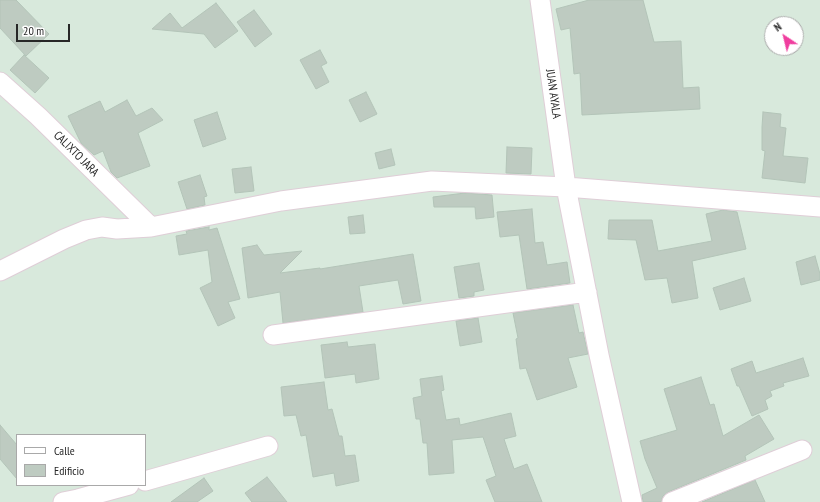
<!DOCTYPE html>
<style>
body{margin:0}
#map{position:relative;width:820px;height:502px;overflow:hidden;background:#d8e9dc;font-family:"PT Sans Narrow",sans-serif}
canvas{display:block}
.legend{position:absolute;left:16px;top:434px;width:130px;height:52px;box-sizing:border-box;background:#fff;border:1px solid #a9a9a9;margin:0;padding:5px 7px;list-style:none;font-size:12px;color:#272727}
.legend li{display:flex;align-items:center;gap:8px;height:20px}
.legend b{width:20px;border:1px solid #a9a9a9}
.north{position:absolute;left:764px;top:16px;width:40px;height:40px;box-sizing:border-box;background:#fff;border:1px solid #a9a9a9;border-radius:50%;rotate:325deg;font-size:11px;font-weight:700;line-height:16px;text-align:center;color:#272727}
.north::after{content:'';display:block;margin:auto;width:14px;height:18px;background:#f03e9f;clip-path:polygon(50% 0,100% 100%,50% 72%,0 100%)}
.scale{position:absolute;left:16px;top:24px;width:54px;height:18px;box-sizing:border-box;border:2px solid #272727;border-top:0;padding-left:5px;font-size:12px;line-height:14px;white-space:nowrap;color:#272727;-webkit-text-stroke:3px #fff;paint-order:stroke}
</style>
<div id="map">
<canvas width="820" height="502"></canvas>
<ul class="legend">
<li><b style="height:5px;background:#fff"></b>Calle</li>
<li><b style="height:11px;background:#becbc1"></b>Edificio</li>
</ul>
<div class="north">N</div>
<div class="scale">20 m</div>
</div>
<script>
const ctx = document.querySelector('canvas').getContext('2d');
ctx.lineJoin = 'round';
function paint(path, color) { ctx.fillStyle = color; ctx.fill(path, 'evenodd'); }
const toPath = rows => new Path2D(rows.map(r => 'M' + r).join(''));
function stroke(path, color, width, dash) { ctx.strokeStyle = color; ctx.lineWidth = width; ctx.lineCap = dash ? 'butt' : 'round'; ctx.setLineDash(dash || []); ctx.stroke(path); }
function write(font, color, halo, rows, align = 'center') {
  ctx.font = font + ' "PT Sans Narrow",sans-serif'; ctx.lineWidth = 3; ctx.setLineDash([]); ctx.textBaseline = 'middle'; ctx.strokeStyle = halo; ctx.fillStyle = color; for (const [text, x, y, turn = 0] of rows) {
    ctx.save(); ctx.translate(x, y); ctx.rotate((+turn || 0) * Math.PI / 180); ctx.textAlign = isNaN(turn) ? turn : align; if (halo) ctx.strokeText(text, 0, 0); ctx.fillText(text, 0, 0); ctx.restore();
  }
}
const building = toPath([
 [0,0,16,0,49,34,26,56,0,28,0,0],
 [589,0,643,0,654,42,681,41,683,88,699,87,700,109,582,115,580,73,574,74,570,28,561,30,556,9,589,0],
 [216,3,238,31,215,48,204,34,152,29,170,13,182,28,216,3],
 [254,10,272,34,255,47,237,22,254,10],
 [320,50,327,63,321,66,329,82,316,89,300,60,320,50],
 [24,55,49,78,35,93,10,70,24,55],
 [366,92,377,114,360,122,349,100,366,92],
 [127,100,136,116,152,108,163,120,138,133,150,166,117,178,111,172,103,151,94,155,81,143,68,116,100,101,105,112,127,100],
 [217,112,226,139,203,147,194,120,217,112],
 [763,112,781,114,780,127,786,128,783,156,808,158,805,183,762,178,765,151,762,150,762,127,763,112],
 [507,147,532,148,531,174,506,173,507,147],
 [391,149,395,165,379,169,375,153,391,149],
 [251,167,254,191,235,193,232,169,251,167],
 [200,175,207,196,204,197,205,205,187,209,178,182,200,175],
 [465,193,492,195,494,217,476,219,475,207,434,207,433,197,465,193],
 [532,209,535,243,543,242,547,265,567,262,570,283,527,289,519,235,500,237,497,212,532,209],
 [723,210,737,212,746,249,692,261,698,298,672,303,667,278,645,280,636,240,608,239,609,220,652,220,658,251,712,241,706,214,723,210],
 [363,215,365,233,350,234,348,217,363,215],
 [209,227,209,230,217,228,240,299,228,302,235,318,218,326,200,288,212,282,208,250,179,255,176,236,187,234,186,231,209,227],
 [257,245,264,255,302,251,280,273,320,268,320,269,413,254,421,301,403,304,398,280,359,286,363,312,283,323,280,292,248,298,242,248,257,245],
 [815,256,820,274,820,280,801,285,796,262,815,256],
 [479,263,484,290,474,292,474,296,459,298,454,267,479,263],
 [744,278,751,301,720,310,713,288,744,278],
 [573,305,579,333,583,332,588,354,568,358,577,387,537,400,526,368,520,369,516,339,518,338,513,313,573,305],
 [478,318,482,342,460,346,456,321,478,318],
 [347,342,348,347,375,344,379,379,356,383,355,374,325,378,321,345,347,342],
 [803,358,809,376,783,383,784,386,770,391,772,396,765,400,768,409,752,416,739,386,737,386,731,369,752,361,756,373,803,358],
 [442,376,444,390,441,391,446,420,459,418,460,425,511,413,516,436,504,439,514,469,527,464,542,502,495,502,486,480,496,476,483,437,452,440,454,473,429,475,427,443,423,443,420,419,416,419,413,398,422,396,420,379,442,376],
 [701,377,710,405,714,404,723,436,759,415,774,439,745,456,746,460,668,492,663,496,661,502,643,502,642,495,657,488,645,459,640,441,677,430,664,389,701,377],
 [324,382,328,410,332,409,339,436,342,436,345,456,355,455,359,481,336,486,334,473,313,477,306,435,301,436,296,415,284,416,281,387,324,382],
 [0,425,17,445,17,479,0,459,0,425],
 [267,477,287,502,252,502,245,493,267,477],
 [204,478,213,491,197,502,171,502,204,478],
 [755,480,765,502,702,502,755,480]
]);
const minor = toPath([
 [540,0,566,187,599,355,632,502],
 [0,82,38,116,151,227],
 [0,271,64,239,86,230,102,227,117,229,151,227,281,201,432,181,566,187,820,207],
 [273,335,587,292],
 [145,481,268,446],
 [63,502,78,499,129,485],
 [672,502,802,450]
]);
const streetNames = [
 ["JUAN AYALA",553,94,82],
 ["CALIXTO JARA",76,154,45]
];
paint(building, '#becbc1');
stroke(building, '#b3c4b8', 1);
stroke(minor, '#dfced7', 21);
stroke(minor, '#fff', 19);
write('12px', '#272727', '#fff', streetNames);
</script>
